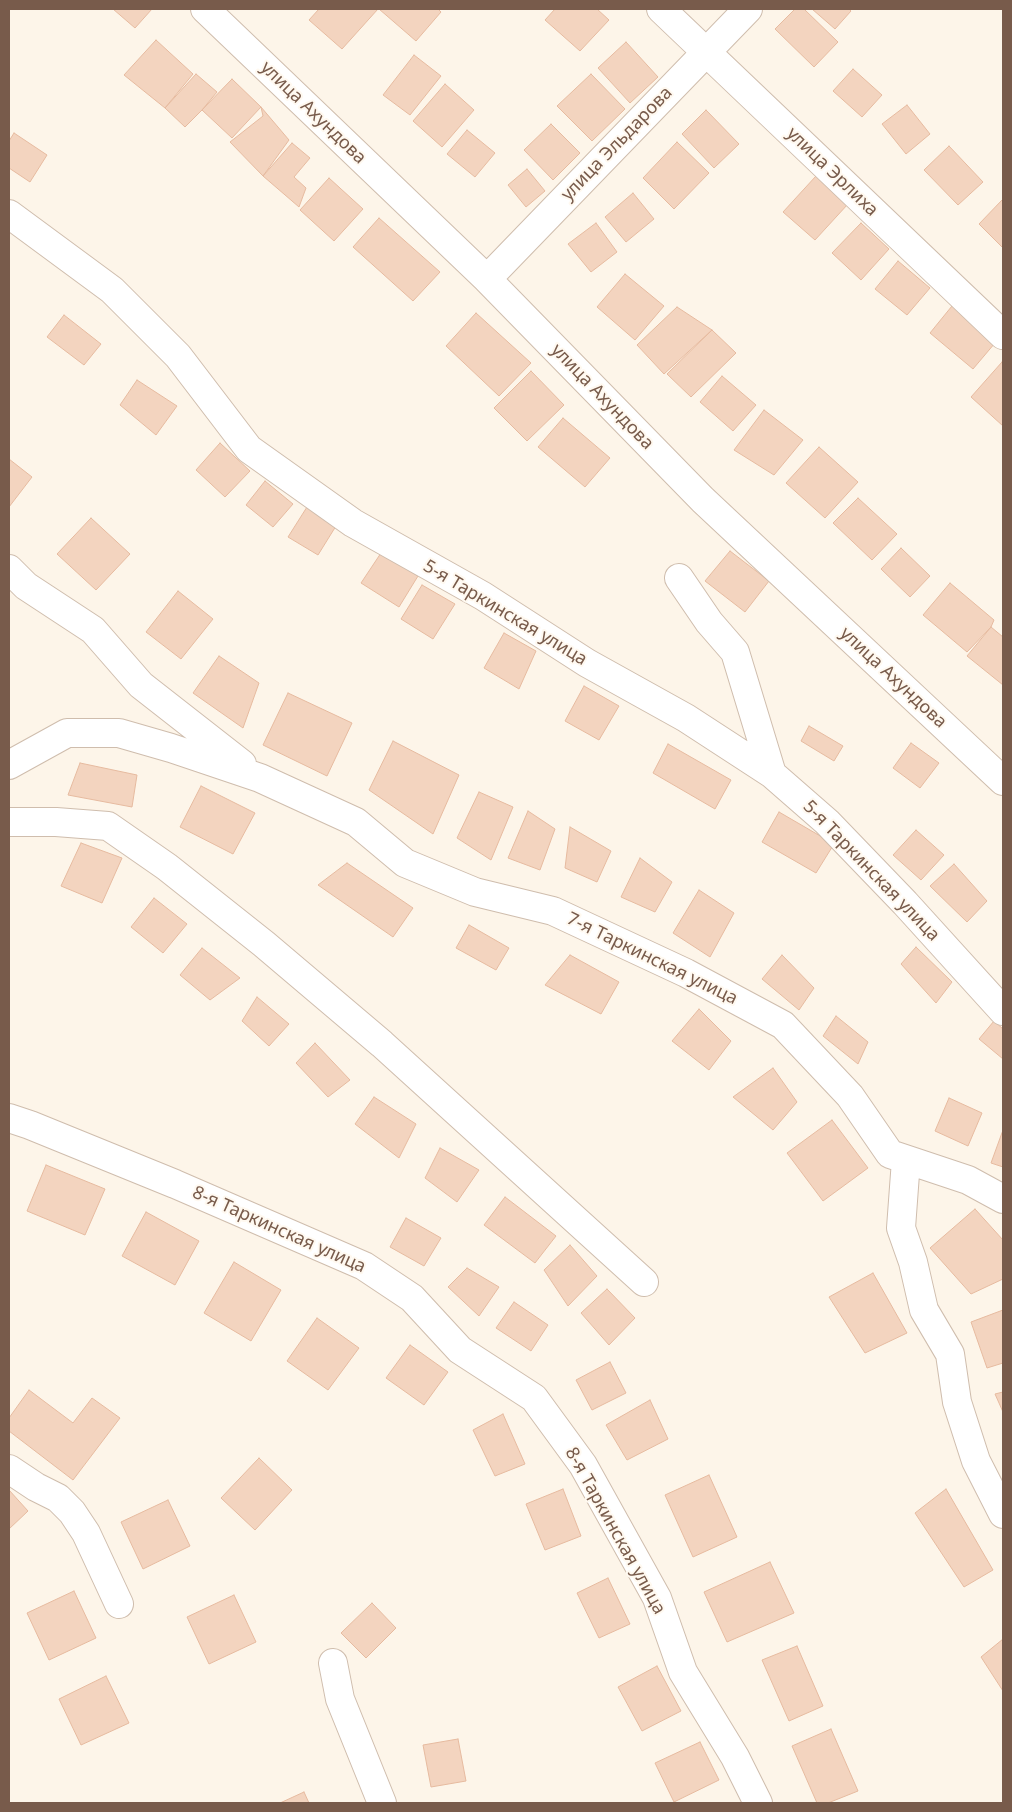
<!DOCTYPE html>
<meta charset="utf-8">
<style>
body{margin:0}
#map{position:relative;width:1012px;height:1812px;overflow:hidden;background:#fdf5e9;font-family:"Noto Sans",sans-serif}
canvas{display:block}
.frame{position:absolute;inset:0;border:10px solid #785b4b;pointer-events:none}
</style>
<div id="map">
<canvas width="1012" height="1812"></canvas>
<div class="frame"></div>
</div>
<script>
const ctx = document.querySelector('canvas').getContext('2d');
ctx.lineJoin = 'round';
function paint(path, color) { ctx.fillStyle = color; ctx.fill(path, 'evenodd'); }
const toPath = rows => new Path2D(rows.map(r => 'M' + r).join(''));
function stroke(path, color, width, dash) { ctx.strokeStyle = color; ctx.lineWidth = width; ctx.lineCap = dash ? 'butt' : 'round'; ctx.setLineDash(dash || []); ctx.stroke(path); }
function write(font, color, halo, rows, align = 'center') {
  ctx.font = font + ' "Noto Sans",sans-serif'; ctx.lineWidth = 4; ctx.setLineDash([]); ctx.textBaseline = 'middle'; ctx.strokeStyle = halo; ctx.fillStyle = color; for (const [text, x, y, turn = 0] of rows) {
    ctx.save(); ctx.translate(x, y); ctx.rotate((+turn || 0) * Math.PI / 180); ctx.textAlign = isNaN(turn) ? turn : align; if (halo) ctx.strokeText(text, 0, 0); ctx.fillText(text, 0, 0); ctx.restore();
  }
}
const building = toPath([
 [113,9,152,9,135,28,113,9],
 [319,9,378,9,342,49,309,20,319,9],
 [379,9,438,9,441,12,416,41,379,9],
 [555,9,597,9,609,20,580,51,545,20,555,9],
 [795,9,804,9,838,42,814,67,775,29,795,9],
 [812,9,849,9,851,11,835,29,812,9],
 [156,40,193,74,165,108,124,75,156,40],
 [626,42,658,77,630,103,598,68,626,42],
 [414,55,441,76,410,115,383,95,414,55],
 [853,69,882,95,862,117,833,91,853,69],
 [196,74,217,92,202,110,185,127,165,108,196,74],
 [591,74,625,109,592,141,557,106,591,74],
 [232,79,261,107,232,138,202,110,232,79],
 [445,84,474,110,442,147,413,121,445,84],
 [907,105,930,134,906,154,882,124,907,105],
 [261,107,289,140,263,176,230,142,263,116,261,107],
 [706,110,739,144,714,168,682,134,706,110],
 [551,124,580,153,553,180,524,150,551,124],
 [467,130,495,153,475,177,447,154,467,130],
 [14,133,47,155,30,182,9,168,9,141,14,133],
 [677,142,709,173,674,209,643,178,677,142],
 [292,143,310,158,294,177,306,188,299,207,263,176,292,143],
 [949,146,983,182,958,205,924,170,949,146],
 [527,169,545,191,526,207,508,185,527,169],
 [816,176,848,204,815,240,783,212,816,176],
 [329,178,363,209,334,241,300,210,329,178],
 [633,193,654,219,626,242,605,217,633,193],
 [1003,199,1003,248,979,224,1003,199],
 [379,218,440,272,413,301,353,247,379,218],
 [596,223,617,252,591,272,568,244,596,223],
 [861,223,889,249,861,280,832,253,861,223],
 [898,261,930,288,907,315,875,289,898,261],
 [625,274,664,306,635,340,597,307,625,274],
 [952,306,995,343,973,369,930,333,952,306],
 [677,307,712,330,664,374,637,345,677,307],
 [476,313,531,363,499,396,446,346,476,313],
 [64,315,101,344,84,365,47,337,64,315],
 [712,330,736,353,691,397,667,374,712,330],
 [1002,362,1003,363,1003,426,971,397,1002,362],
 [531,371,564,405,527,441,494,408,531,371],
 [722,376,756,405,733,431,700,402,722,376],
 [137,380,177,406,156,435,120,405,137,380],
 [764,410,803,440,774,475,734,450,764,410],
 [563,418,610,458,585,487,538,447,563,418],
 [220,443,250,471,225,497,196,470,220,443],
 [819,447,858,482,825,518,786,483,819,447],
 [9,459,32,477,9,507,9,459],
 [265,481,293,504,273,527,246,505,265,481],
 [858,498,897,534,872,560,833,523,858,498],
 [307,507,336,526,318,555,288,537,307,507],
 [91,518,130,554,96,590,57,554,91,518],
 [901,548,930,576,910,597,881,569,901,548],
 [730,551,769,581,745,612,705,581,730,551],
 [381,553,418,576,399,607,361,583,381,553],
 [950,583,994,620,991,627,967,652,923,615,950,583],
 [422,585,455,604,433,639,401,619,422,585],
 [178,591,213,619,181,659,146,632,178,591],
 [991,627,1003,637,1003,685,967,656,991,627],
 [504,633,536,651,519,689,484,668,504,633],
 [219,656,259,683,243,728,193,693,219,656],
 [584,686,619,706,599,740,565,721,584,686],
 [288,693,352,723,327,776,263,745,288,693],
 [809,726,843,746,834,761,801,741,809,726],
 [393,741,459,775,433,834,369,790,393,741],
 [911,743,939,763,920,788,893,768,911,743],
 [668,744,731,780,715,809,653,773,668,744],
 [80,763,137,775,132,807,68,795,80,763],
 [201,786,255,813,233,854,180,827,201,786],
 [479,792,513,807,491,860,457,838,479,792],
 [528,811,555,829,540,870,508,858,528,811],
 [779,812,834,844,816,873,762,842,779,812],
 [570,827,611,851,597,882,565,868,570,827],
 [916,830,944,855,921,880,893,855,916,830],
 [81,843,122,858,102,903,61,886,81,843],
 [640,858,672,882,655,912,621,897,640,858],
 [347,863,413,908,393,937,318,885,347,863],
 [954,864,987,901,967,922,930,886,954,864],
 [699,890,734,913,710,957,673,933,699,890],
 [154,898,187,924,163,953,131,927,154,898],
 [469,925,509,948,496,970,456,948,469,925],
 [916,947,952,982,936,1003,901,964,916,947],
 [202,948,240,978,210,1000,180,975,202,948],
 [570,955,619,982,601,1014,545,985,570,955],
 [782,955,814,988,799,1010,762,979,782,955],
 [257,997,289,1024,269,1046,242,1021,257,997],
 [699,1009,731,1041,709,1070,672,1041,699,1009],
 [836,1016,868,1042,858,1064,823,1036,836,1016],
 [994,1021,1003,1029,1003,1059,979,1039,994,1021],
 [315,1043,350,1080,328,1097,296,1063,315,1043],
 [773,1068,797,1102,773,1130,733,1097,773,1068],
 [374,1097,416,1124,399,1158,355,1124,374,1097],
 [949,1098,982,1113,968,1146,935,1131,949,1098],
 [832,1120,868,1168,823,1201,787,1153,832,1120],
 [1003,1130,1003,1167,991,1163,1003,1130],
 [440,1148,479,1170,457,1202,425,1178,440,1148],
 [46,1165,105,1189,85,1235,27,1211,46,1165],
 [505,1197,556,1236,535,1263,484,1225,505,1197],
 [975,1209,1003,1240,1003,1279,971,1294,930,1248,975,1209],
 [146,1212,199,1241,175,1285,122,1256,146,1212],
 [406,1218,441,1238,424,1266,390,1247,406,1218],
 [570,1245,597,1276,568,1306,544,1270,570,1245],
 [234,1262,281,1290,251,1341,204,1313,234,1262],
 [467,1268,499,1287,479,1316,448,1287,467,1268],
 [873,1273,907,1333,865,1353,829,1297,873,1273],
 [607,1289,635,1318,609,1345,581,1313,607,1289],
 [514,1302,548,1325,531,1351,496,1328,514,1302],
 [1003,1310,1003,1363,987,1368,971,1322,1003,1310],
 [317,1318,359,1348,328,1390,287,1361,317,1318],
 [410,1345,448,1372,424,1405,386,1378,410,1345],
 [610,1362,626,1393,592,1410,576,1380,610,1362],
 [29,1390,73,1423,92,1398,120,1418,73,1480,9,1431,9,1418,29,1390],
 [1003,1392,1003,1412,995,1394,1003,1392],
 [650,1400,668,1439,627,1460,606,1425,650,1400],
 [503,1414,525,1464,495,1476,473,1430,503,1414],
 [259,1458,292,1490,255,1530,221,1498,259,1458],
 [709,1475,737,1537,693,1557,665,1495,709,1475],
 [563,1489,581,1536,545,1550,526,1504,563,1489],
 [946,1489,993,1570,964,1587,915,1513,946,1489],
 [9,1490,28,1511,9,1529,9,1490],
 [168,1500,190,1546,143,1569,121,1522,168,1500],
 [770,1562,794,1613,727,1642,704,1592,770,1562],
 [608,1578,630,1624,599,1638,577,1593,608,1578],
 [74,1591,96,1638,49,1660,27,1613,74,1591],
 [234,1595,256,1642,209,1664,187,1617,234,1595],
 [372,1603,396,1628,366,1658,341,1633,372,1603],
 [1003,1639,1003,1691,981,1657,1003,1639],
 [797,1646,823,1706,789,1721,762,1660,797,1646],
 [657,1666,681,1711,642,1731,618,1687,657,1666],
 [106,1676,129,1723,81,1745,59,1699,106,1676],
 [831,1729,858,1791,828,1803,817,1803,792,1746,831,1729],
 [458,1739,466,1781,431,1787,423,1745,458,1739],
 [700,1742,719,1780,674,1802,655,1763,700,1742],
 [304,1792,309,1803,280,1803,304,1792]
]);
const minor = toPath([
 [205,9,487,279,703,500,1003,781],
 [661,9,1003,335],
 [9,214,112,290,178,356,249,449,353,523,483,596,587,663,686,718,772,774,827,822,905,903,1003,1011],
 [487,279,748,9],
 [9,569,26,586,93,630,141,685,242,764],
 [679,578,709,622,735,652,772,774],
 [9,765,67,733,119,733,171,748,260,778,356,822,405,863,475,892,553,911,686,973,783,1025,850,1096,890,1154,968,1180,1003,1199],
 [9,822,56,822,108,826,167,867,264,944,382,1044,644,1282],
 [9,1118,30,1125,175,1184,364,1266,412,1298,460,1350,534,1398,583,1465,657,1598,683,1672,735,1757,758,1803],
 [906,1160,901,1228,913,1262,924,1310,950,1354,957,1402,976,1461,1003,1514],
 [9,1469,36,1487,58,1498,72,1512,86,1533,119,1604],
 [333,1663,340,1699,382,1803]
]);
const streetNames = [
 ["улица Ахундова",313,113,44],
 ["улица Эльдарова",617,144,-46],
 ["улица Эрлиха",832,172,44],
 ["улица Ахундова",602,397,46],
 ["5-я Таркинская улица",505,613,31],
 ["улица Ахундова",893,678,43],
 ["5-я Таркинская улица",871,871,46],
 ["7-я Таркинская улица",652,959,26],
 ["8-я Таркинская улица",279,1230,24],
 ["8-я Таркинская улица",615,1531,61]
];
paint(building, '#f3d4bf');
stroke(building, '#e6ba9f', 1);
stroke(minor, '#cfbdad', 30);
stroke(minor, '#fff', 28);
write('18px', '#785b4b', '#fff9f0', streetNames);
</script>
